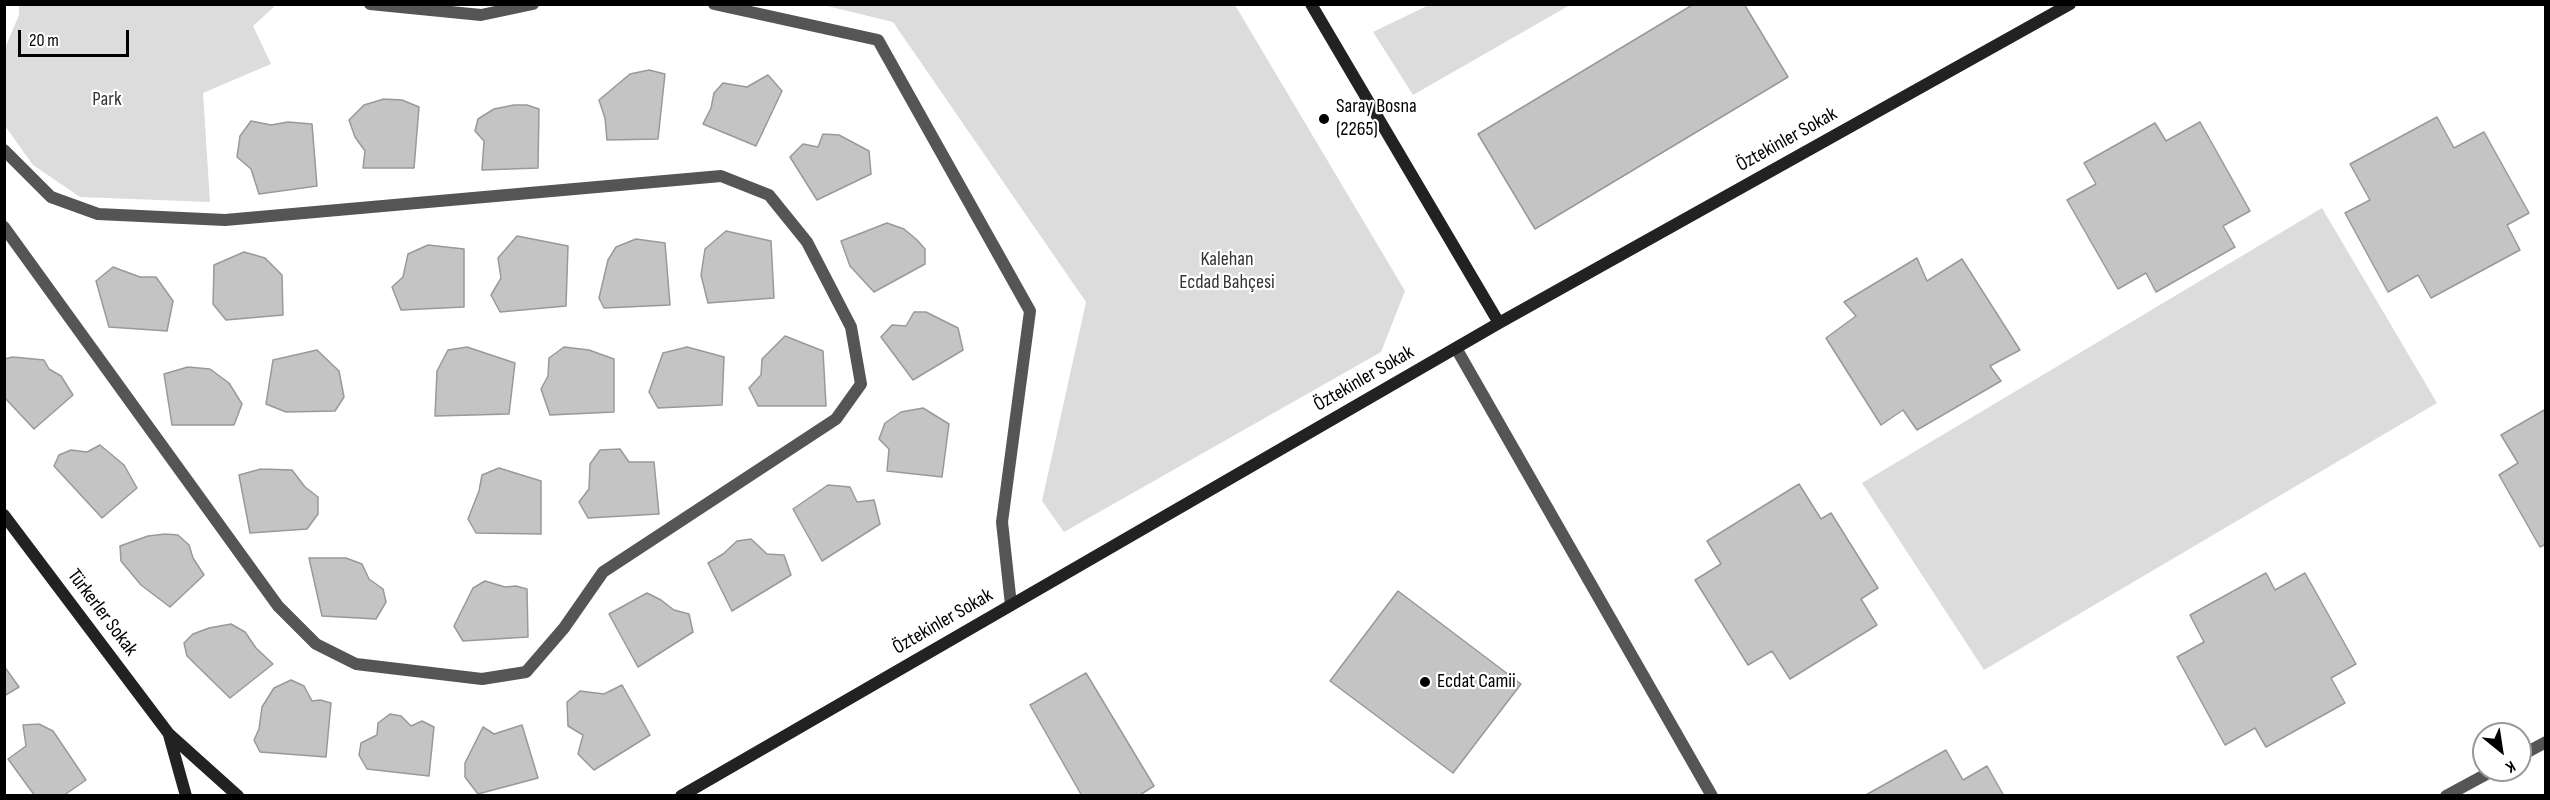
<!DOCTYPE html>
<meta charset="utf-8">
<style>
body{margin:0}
#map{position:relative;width:2550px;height:800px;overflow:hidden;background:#fff;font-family:"Sofia Sans Condensed",sans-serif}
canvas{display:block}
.frame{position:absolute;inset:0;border:6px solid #000;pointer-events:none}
.north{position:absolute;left:2472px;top:722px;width:60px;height:60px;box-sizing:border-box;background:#fff;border:2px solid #999;border-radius:50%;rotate:150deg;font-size:16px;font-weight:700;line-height:24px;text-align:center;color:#000}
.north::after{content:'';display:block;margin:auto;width:21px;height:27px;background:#000;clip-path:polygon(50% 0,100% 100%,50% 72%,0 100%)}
.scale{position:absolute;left:18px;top:30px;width:111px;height:27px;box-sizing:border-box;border:3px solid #000;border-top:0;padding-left:8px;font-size:18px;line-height:21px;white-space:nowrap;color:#000;-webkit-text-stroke:4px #fff;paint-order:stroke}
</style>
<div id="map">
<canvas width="2550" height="800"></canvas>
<div class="frame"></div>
<div class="north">K</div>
<div class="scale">20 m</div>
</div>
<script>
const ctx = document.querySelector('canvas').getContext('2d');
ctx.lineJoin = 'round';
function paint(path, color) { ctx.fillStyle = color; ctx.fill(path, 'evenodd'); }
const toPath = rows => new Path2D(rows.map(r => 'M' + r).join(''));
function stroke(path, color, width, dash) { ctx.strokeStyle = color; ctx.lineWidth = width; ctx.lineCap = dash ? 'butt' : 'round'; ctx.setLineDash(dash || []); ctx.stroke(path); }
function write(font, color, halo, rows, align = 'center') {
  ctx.font = font + ' "Sofia Sans Condensed",sans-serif'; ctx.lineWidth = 4.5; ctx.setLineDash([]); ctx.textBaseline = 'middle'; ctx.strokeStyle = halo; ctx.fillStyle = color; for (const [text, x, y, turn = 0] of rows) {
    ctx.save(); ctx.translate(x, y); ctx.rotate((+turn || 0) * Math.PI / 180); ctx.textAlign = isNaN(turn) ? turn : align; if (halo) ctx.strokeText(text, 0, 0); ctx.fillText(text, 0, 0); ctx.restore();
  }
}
const green = toPath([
 [1431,4,1570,4,1570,5,1413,95,1373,32],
 [19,5,276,5,253,26,271,64,203,93,210,202,80,197,33,165,5,126,5,48,19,15],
 [823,5,1235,5,1405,291,1381,352,1064,532,1042,501,1086,302,893,22],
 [2322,208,2437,403,1984,670,1862,483]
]);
const building = toPath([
 [1694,4,1744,4,1788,77,1535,229,1478,134,1694,4],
 [649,70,665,74,658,139,607,140,605,118,599,100,630,74,649,70],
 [768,75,782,91,756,146,703,124,711,108,714,93,723,83,747,87,768,75],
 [384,99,402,100,419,107,414,168,363,168,365,151,355,137,349,120,364,105,384,99],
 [514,105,527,105,539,109,538,168,482,170,484,141,475,131,478,119,494,109,514,105],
 [2437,117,2454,148,2484,132,2529,213,2507,225,2520,250,2431,298,2418,275,2388,292,2345,213,2370,200,2350,164,2437,117],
 [251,121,271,125,288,122,312,124,317,186,259,194,251,169,237,157,240,136,251,121],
 [2200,122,2250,211,2223,226,2235,247,2156,292,2146,273,2118,289,2067,200,2096,184,2084,163,2155,123,2166,141,2200,122],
 [823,134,839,135,869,151,871,174,817,200,790,157,803,144,818,147,823,134],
 [887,223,904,229,917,240,925,249,925,264,874,292,850,266,841,241,887,223],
 [726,231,771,241,774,298,708,303,701,275,705,249,726,231],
 [517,236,568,246,566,306,500,312,491,295,501,278,498,258,517,236],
 [636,239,665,243,670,305,604,308,599,298,608,260,616,247,636,239],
 [428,245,464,249,464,307,401,310,392,287,403,277,408,254,428,245],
 [244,252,265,258,282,275,283,315,226,320,213,304,214,265,244,252],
 [1917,258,1927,281,1962,259,2020,350,1990,366,2001,381,1917,430,1903,410,1881,425,1826,338,1856,316,1844,302,1917,258],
 [113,267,140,277,156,277,173,301,167,331,109,327,96,281,113,267],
 [914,312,926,312,958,328,963,350,913,380,881,337,892,325,906,326,914,312],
 [785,336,823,351,826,406,758,406,749,388,761,375,762,359,785,336],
 [467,347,515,363,509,414,435,416,437,371,448,350,467,347],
 [564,347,589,350,614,359,614,412,550,415,541,389,548,376,549,358,564,347],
 [687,347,724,357,722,405,658,408,649,392,663,353,687,347],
 [317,350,339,371,344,397,335,411,286,412,266,404,273,360,317,350],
 [13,357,44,360,49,369,61,376,73,395,34,429,4,397,4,359,13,357],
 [188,367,210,369,229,383,242,404,234,425,172,425,164,374,188,367],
 [923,408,949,424,942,477,887,471,889,449,879,439,885,423,901,412,923,408],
 [2546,409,2546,544,2540,547,2499,475,2518,463,2501,435,2546,409],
 [100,445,124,465,137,488,102,518,54,466,59,455,71,450,87,452,100,445],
 [620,449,629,462,654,462,659,514,588,518,579,502,589,489,590,464,600,450,620,449],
 [499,468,541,481,541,534,476,533,468,519,479,491,482,475,499,468],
 [261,469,292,470,305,487,318,497,318,514,307,529,250,533,239,475,261,469],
 [1799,484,1821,519,1831,513,1878,588,1861,599,1877,625,1790,679,1772,651,1748,665,1695,580,1721,564,1707,541,1799,484],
 [828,485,850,487,857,502,874,500,880,524,822,561,793,509,828,485],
 [165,534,178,535,189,545,193,558,204,575,170,607,141,585,121,561,120,546,148,536,165,534],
 [751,539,767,554,784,555,791,575,732,611,708,563,723,554,737,541,751,539],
 [309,558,346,558,362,564,369,579,383,589,386,602,376,619,322,616,309,558],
 [2266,573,2275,590,2305,573,2356,664,2331,678,2345,703,2266,747,2255,728,2225,745,2177,657,2204,642,2190,615,2266,573],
 [485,581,505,587,516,586,527,589,528,637,463,641,454,626,473,588,485,581],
 [1398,591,1521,684,1453,773,1330,681,1398,591],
 [647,593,661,600,674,610,689,614,693,632,638,667,609,614,647,593],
 [231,624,245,632,256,648,273,664,230,698,187,656,184,643,193,634,209,628,231,624],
 [4,666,19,687,4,696,4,666],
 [1086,673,1154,786,1138,796,1082,796,1030,705,1086,673],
 [291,680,304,686,312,701,320,700,331,703,326,757,260,752,254,740,259,729,262,707,274,688,291,680],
 [622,685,650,735,594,770,578,754,583,735,568,726,567,702,580,691,604,694,622,685],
 [390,714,401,716,411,726,422,721,434,727,429,776,367,769,359,755,361,743,377,735,378,723,390,714],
 [39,724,53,731,86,780,63,796,35,796,8,759,26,746,23,725,39,724],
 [522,725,538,778,478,794,465,777,465,763,483,727,494,734,522,725],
 [1946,750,1963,780,1987,766,2004,796,1864,796,1946,750]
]);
const lane = toPath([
 [4,150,51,197,98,214,225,220,721,176,769,195,807,242,851,327,861,384,836,419,603,572,564,628,526,672,482,679,356,664,316,644,278,606,4,227]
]);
const street = toPath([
 [370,4,481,15,533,4],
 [714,4,878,40,1030,311,1002,522,1011,605],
 [1456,348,1712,796],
 [2520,756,2546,742],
 [2446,796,2494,770]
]);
const secondary = toPath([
 [1311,4,1499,323],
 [4,515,169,734,238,796],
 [169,735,186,796],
 [681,796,1499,323,2070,4]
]);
const markers = [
 [1324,119,6,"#000"],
 [1425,682,6,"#000"]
];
const parkNames = [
 ["Park",107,100],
 ["Kalehan",1227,260],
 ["Ecdad Bahçesi",1227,283]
];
const poiNames = [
 ["Saray Bosna",1336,107],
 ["(2265)",1336,130],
 ["Ecdat Camii",1437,682]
];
const streetNames = [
 ["Öztekinler Sokak",1787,140,-29],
 ["Öztekinler Sokak",1364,379,-30],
 ["Türkerler Sokak",102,613,53],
 ["Öztekinler Sokak",943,622,-30]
];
paint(green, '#dcdcdc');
paint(building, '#c4c4c4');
stroke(building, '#999', 1.5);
stroke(lane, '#555', 12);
stroke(street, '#555', 12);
stroke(secondary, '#222', 12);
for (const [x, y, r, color] of markers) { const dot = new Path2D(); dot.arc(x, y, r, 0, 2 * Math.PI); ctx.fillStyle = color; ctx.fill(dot); stroke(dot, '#fff', 2); }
write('20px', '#333', '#fff', parkNames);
write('20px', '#000', '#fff', poiNames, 'left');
write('20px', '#000', '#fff', streetNames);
</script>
